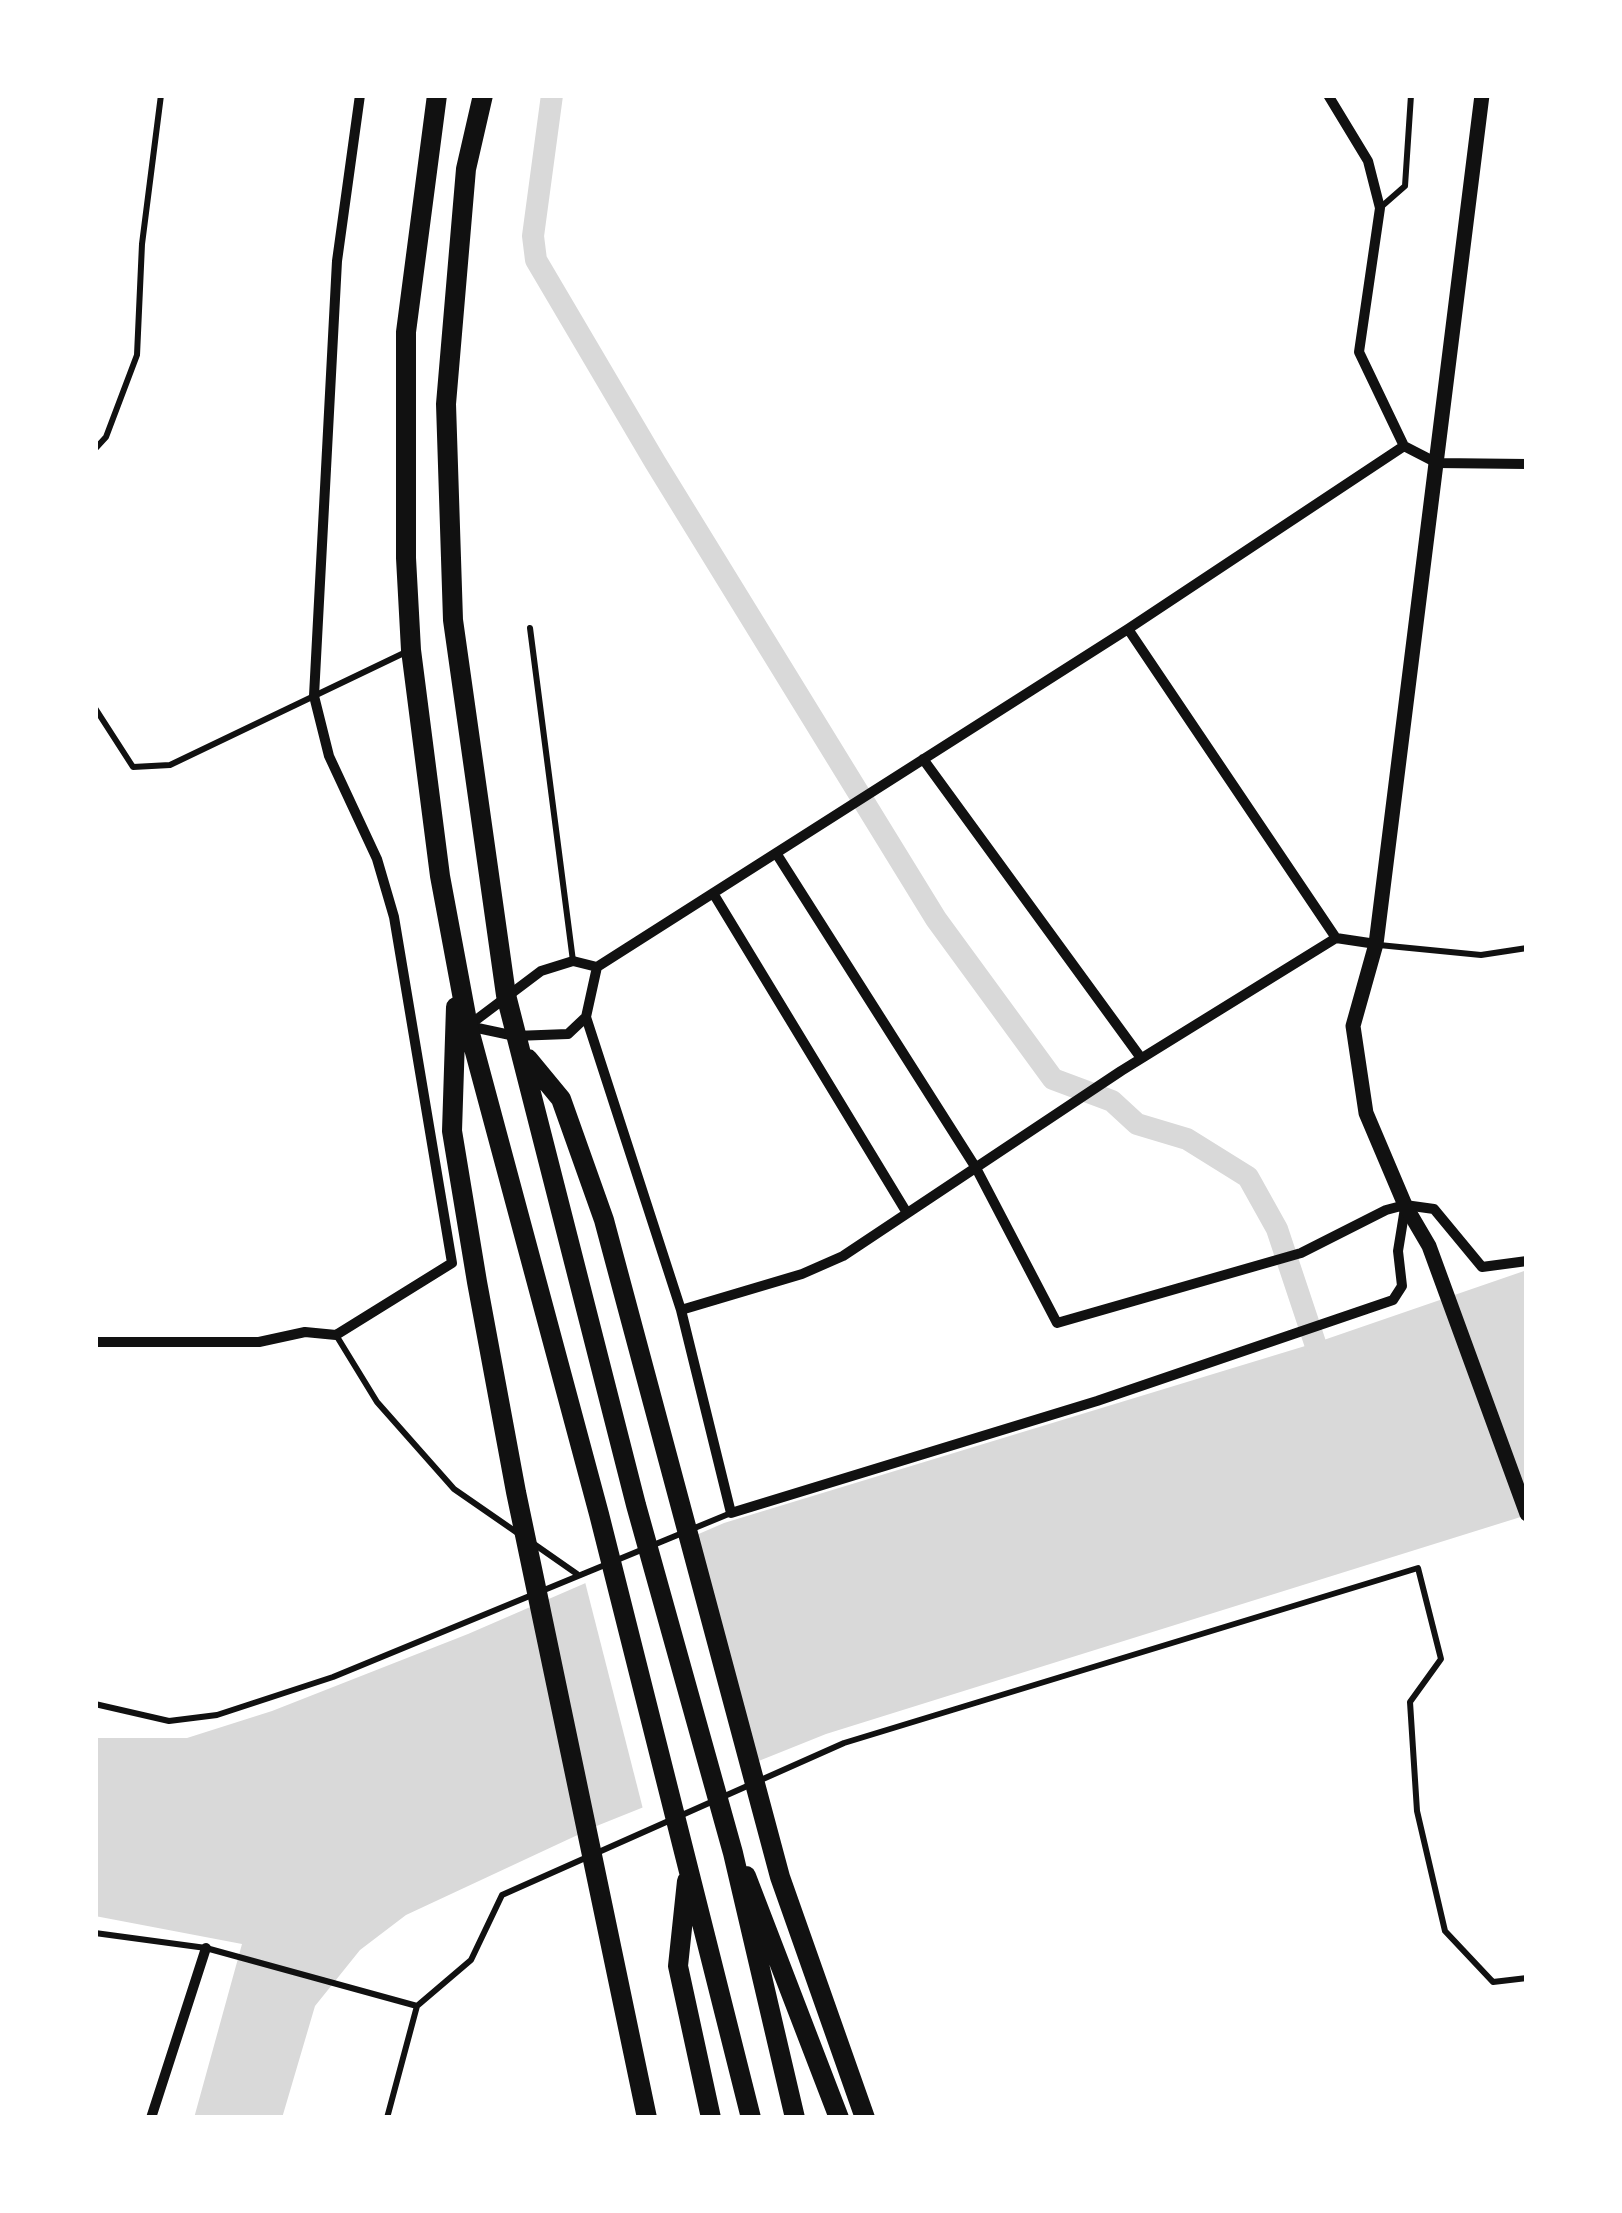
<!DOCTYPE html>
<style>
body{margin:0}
#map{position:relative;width:1622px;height:2213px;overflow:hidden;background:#fff;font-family:Cabin,sans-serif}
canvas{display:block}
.frame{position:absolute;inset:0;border:98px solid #fff;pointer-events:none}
</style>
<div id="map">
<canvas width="1622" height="2213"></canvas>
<div class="frame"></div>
</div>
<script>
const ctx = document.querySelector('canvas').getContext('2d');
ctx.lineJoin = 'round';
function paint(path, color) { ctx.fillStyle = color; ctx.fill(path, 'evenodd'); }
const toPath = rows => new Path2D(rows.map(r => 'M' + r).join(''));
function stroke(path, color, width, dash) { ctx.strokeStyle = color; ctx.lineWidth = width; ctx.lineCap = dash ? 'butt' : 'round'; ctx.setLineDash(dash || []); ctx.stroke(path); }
const water = toPath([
 [1527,1270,1527,1515,826,1734,599,1825,406,1915,360,1950,315,2006,282,2118,194,2118,242,1944,95,1916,95,1738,187,1738,272,1711,468,1634,724,1523,1315,1343]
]);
const pier = toPath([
 [684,1535,745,1772,644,1813,584,1578]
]);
const canal = toPath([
 [552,95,533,236,536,260,655,462,936,919,1053,1079,1112,1101,1137,1124,1187,1139,1248,1177,1277,1229,1315,1343]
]);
const service = toPath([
 [1381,207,1405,186,1411,95],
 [95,449,106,437,137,355,142,244,161,95],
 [530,628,573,961],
 [95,708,133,767,170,765,406,652],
 [1379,945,1481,955,1527,948],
 [336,1335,377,1402,454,1489,519,1534],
 [534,1544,577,1574],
 [95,1704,169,1721,217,1715,333,1677,731,1513],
 [95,1933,206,1948,417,2006],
 [387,2118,417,2006,471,1960,502,1895,844,1743,1418,1568,1441,1659,1410,1702,1417,1811,1445,1931,1493,1982,1527,1978]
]);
const minor = toPath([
 [1328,95,1368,161,1380,208,1359,352,1404,446],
 [1128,629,1336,938],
 [923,759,1141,1058],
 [776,853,976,1168,1057,1323,1301,1253,1386,1210,1405,1205,1434,1209,1482,1267,1527,1261],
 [713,893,907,1213],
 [597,967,586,1017,568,1034,515,1036,468,1026,541,971,573,961,597,967,1128,629,1404,446,1437,463,1527,464],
 [586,1017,681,1310,731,1513,1097,1401,1393,1300,1402,1286,1398,1251,1405,1208],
 [681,1310,802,1274,843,1256,1121,1071,1336,938,1376,944],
 [95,1342,259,1342,305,1332,336,1335,452,1263,394,917,377,859,329,756,314,696,337,261,360,95],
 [151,2118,206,1948]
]);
const tertiary = toPath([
 [1482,95,1376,944,1353,1026,1366,1113,1405,1205,1429,1246,1527,1514]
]);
const trunk = toPath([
 [437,95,406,332,406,558,411,650,440,876,468,1026,599,1514,751,2118],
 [483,95,466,169,446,404,453,620,506,995,636,1505,733,1853,795,2118],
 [456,1007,452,1131,477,1282,516,1492,647,2118],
 [528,1059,561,1099,604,1220,780,1877,865,2118],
 [746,1876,839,2118],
 [687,1881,678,1966,711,2118]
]);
paint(water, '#d9d9d9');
paint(pier, '#fff');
stroke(canal, '#d9d9d9', 22);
stroke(service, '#111', 6);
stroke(minor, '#111', 10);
stroke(tertiary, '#111', 15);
stroke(trunk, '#111', 20);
</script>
